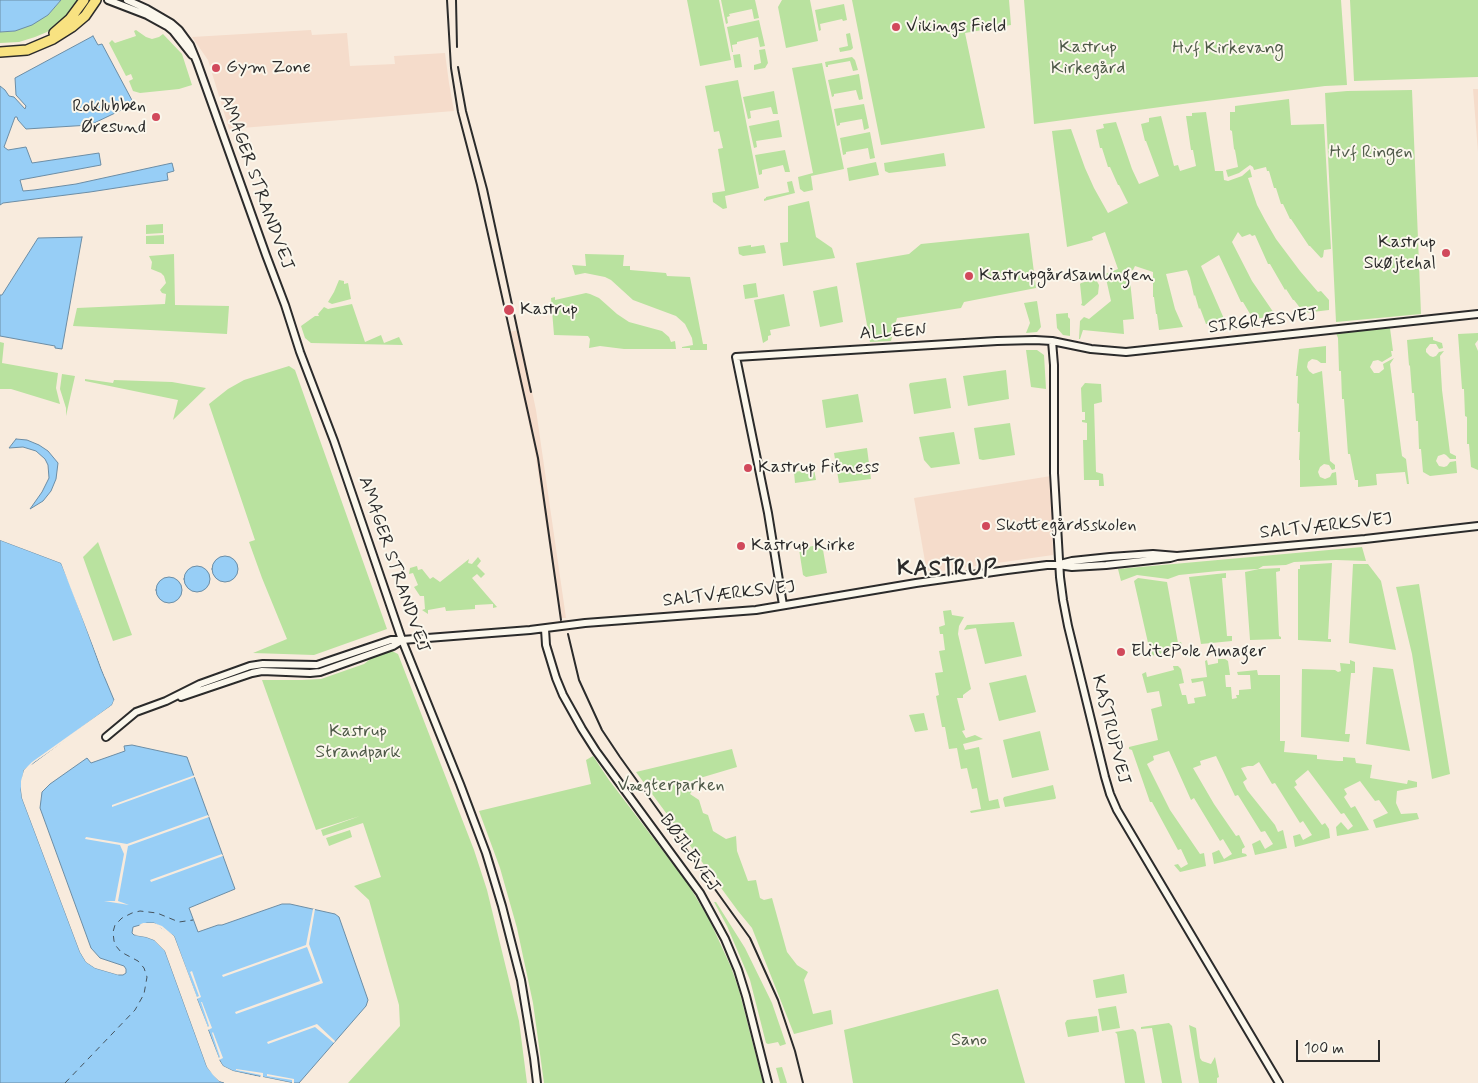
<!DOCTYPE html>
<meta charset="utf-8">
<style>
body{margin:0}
#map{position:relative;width:1478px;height:1083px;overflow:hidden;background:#f8ebdd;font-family:Mynerve,sans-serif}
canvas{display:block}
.scale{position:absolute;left:1296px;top:1040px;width:84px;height:22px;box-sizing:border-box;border:2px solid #2b2b2b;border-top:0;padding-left:6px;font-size:15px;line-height:18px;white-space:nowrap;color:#2b2b2b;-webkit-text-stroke:4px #fbf7ec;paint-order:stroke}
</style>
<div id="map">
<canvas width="1478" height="1083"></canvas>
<div class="scale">100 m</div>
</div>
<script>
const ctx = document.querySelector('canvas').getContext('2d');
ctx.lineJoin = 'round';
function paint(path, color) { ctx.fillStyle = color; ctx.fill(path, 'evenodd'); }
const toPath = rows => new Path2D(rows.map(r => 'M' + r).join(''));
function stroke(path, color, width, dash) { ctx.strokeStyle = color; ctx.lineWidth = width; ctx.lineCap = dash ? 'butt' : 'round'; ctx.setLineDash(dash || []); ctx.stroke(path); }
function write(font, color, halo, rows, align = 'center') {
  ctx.font = font + ' Mynerve,sans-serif'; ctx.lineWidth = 4; ctx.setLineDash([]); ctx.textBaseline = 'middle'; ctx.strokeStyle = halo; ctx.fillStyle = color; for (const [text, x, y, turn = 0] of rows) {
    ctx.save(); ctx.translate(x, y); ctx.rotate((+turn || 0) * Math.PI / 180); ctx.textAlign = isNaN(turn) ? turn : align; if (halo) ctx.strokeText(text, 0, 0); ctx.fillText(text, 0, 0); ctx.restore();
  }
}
const built = toPath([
 [311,30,312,35,347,33,350,66,395,64,394,56,445,53,449,83,454,111,229,129,208,60,192,37],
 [1473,89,1478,89,1478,152],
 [519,330,536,410,566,618,560,618,535,452,509,332],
 [1051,476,1053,555,927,573,914,498]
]);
const green = toPath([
 [61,0,80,0,59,23,47,32,35,37,19,42,0,43,0,32,15,31,48,15],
 [687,0,719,0,731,60,700,66],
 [721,0,755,0,759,18,754,19,752,9,729,14,730,16,727,17,728,23,726,24],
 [782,0,810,0,818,41,786,48,778,7],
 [852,0,1009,0,1011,25,965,33,985,128,881,145],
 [1024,0,1341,0,1347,85,1325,86,1183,104,1034,124],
 [1350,0,1478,0,1478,77,1354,81],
 [844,4,847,20,843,21,842,19,820,24,821,30,819,31,815,10],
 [759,20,765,46,760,47,758,37,737,42,737,44,732,45,733,52,732,52,727,27],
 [136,30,146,37,152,39,159,37,163,34,182,54,192,85,179,89,140,93,133,91,129,81,133,79,131,74,126,76,109,43,112,40,115,43,136,36,134,31],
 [850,33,853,48,851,50,840,52,839,48,848,46,846,34],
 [765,49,768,63,765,68,754,70,754,65,761,63,759,50],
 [740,54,742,67,735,68,733,55],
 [852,57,855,60,858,70,853,71,850,61,828,65,828,67,826,67,825,62],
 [822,63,844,169,811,176,813,190,804,192,800,189,798,177,813,173,792,68],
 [859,74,863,99,859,100,856,90,834,94,834,96,832,97,828,80],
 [738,80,759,188,725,196,727,208,723,209,713,202,712,193,725,191,718,149,723,148,719,131,714,132,705,86],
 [1412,90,1421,314,1336,322,1325,93,1347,91],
 [774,91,778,114,773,114,771,107,750,111,751,118,748,119,743,97],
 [1289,99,1291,125,1324,124,1331,249,1324,250,1323,257,1321,258,1310,246,1309,246,1291,219,1290,219,1283,204,1281,204,1276,188,1274,188,1269,171,1267,171,1266,167,1254,170,1253,167,1250,165,1239,173,1228,177,1226,170,1238,167,1235,150,1234,149,1232,131,1230,130,1230,112,1235,112,1235,106],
 [864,104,869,128,864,130,862,119,840,123,840,125,837,126,834,109],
 [1206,112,1215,171,1223,171,1224,180,1228,181,1242,176,1250,169,1252,177,1248,178,1257,205,1265,220,1276,239,1300,271,1318,292,1321,291,1329,300,1329,310,1304,313,1294,300,1293,300,1286,289,1285,290,1270,264,1268,264,1255,235,1252,236,1250,234,1242,237,1238,232,1232,242,1252,281,1276,316,1253,319,1243,302,1241,302,1219,255,1201,266,1225,321,1206,324,1200,308,1199,309,1195,295,1194,296,1190,278,1187,270,1166,274,1175,309,1183,327,1159,330,1157,314,1156,314,1154,297,1153,297,1153,272,1135,266,1133,270,1129,271,1134,319,1123,320,1124,334,1083,330,1080,339,1079,339,1080,321,1084,317,1089,319,1111,301,1105,274,1118,269,1105,232,1092,237,1093,240,1067,247,1052,131,1071,129,1085,168,1094,188,1108,213,1128,203,1119,185,1118,185,1110,167,1108,167,1102,148,1100,148,1096,130,1104,128,1103,124,1116,122,1132,169,1139,184,1159,176,1146,141,1145,141,1141,124,1149,122,1149,118,1161,116,1174,166,1178,165,1180,171,1196,166,1193,150,1191,150,1186,116,1192,116,1192,113],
 [779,120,782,137,756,141,757,147,754,148,749,126],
 [870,132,875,158,870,159,868,148,846,152,846,154,843,155,840,138],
 [785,150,790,172,785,172,783,165,762,170,762,174,759,175,755,155],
 [944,153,946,166,889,173,885,171,884,163],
 [876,162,879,175,849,181,847,168],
 [792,181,795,193,764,201,764,199,766,198,766,197,789,192,787,182],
 [809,201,816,237,832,248,835,258,783,266,780,243,788,242,788,206],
 [163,224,163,233,146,234,146,225],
 [1029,233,1036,288,964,302,961,308,897,318,891,341,870,342,856,263,909,254,921,244],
 [164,235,164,244,146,244,146,236],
 [751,245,751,247,764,245,766,253,743,256,739,254,738,247],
 [174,254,175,305,229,306,227,334,73,326,77,308,165,304,166,294,162,293,160,290,166,283,164,276,161,273,151,269,152,262,149,256],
 [585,254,624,255,623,266,630,266,630,270,666,273,667,276,690,277,703,344,707,344,707,350,690,350,690,348,682,348,682,347,693,345,692,338,685,324,676,316,633,300,611,280,605,277,585,273,575,275,572,265,586,266],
 [1094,276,1099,285,1098,294,1084,306,1081,305,1082,303,1080,284,1081,283,1092,280],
 [339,280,344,281,344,284,348,283,351,299,332,304,328,302,334,292],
 [756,283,758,297,745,299,743,285],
 [837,286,843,322,820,327,813,291],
 [586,293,590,294,599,298,617,314,629,322,662,331,669,337,671,342,675,341,676,349,624,349,600,346,589,348,590,339,588,336,554,335,551,298,555,297,555,300],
 [784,294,790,326,770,330,771,335,768,336,768,340,763,343,754,300],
 [1037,301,1041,327,1037,332,1026,333,1030,323,1024,303],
 [352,304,365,342,381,335,384,343,399,337,403,345,311,343,305,338,301,326,315,316,319,316,318,314,324,307,328,309],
 [1068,313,1068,317,1070,319,1070,336,1063,335,1057,328,1056,314],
 [1390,328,1393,351,1391,351,1392,356,1382,362,1378,360,1373,361,1370,367,1374,373,1379,373,1384,369,1383,364,1394,358,1390,364,1402,456,1406,459,1409,484,1407,484,1405,472,1376,474,1377,485,1358,487,1358,480,1355,480,1350,454,1348,454,1344,399,1342,399,1341,371,1339,371,1338,338,1336,333],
 [1478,333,1478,340,1475,344,1478,351,1478,470,1471,467,1469,444,1467,444,1467,417,1465,416,1464,389,1462,389,1458,334],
 [1433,337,1433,340,1442,343,1443,348,1439,349,1436,344,1430,344,1426,349,1426,352,1430,356,1433,357,1436,356,1439,352,1444,351,1440,356,1442,390,1450,453,1456,456,1456,459,1450,459,1446,455,1444,454,1438,456,1436,461,1439,466,1444,467,1447,466,1450,462,1456,461,1457,473,1430,476,1423,472,1421,449,1419,449,1418,421,1416,421,1414,393,1412,393,1410,366,1409,365,1407,340],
 [0,342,4,343,2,363,58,373,56,388,60,404,11,389,0,389],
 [1326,346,1326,363,1321,363,1317,360,1312,359,1308,362,1307,367,1309,371,1313,374,1322,371,1330,461,1335,465,1335,469,1332,470,1329,465,1324,464,1320,467,1318,472,1320,477,1325,479,1330,477,1332,473,1336,472,1337,485,1300,487,1300,460,1299,460,1300,432,1298,432,1299,404,1297,403,1298,376,1296,376,1299,349],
 [1026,350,1037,350,1044,355,1046,389,1031,387],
 [289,366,295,370,387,629,314,655,253,653,287,639,262,578,249,542,255,540,209,404,228,389,244,380],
 [1006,370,1009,399,968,406,963,376],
 [62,374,75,376,66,416,66,408,60,389],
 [946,378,951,408,914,414,909,385,910,383],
 [85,379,113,383,114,380,172,382,206,388,173,420,178,400,85,381],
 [1085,383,1101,384,1102,402,1094,404,1096,472,1103,474,1104,486,1099,486,1099,480,1084,480,1083,440,1087,440,1087,423,1082,422,1082,420,1085,420,1085,412,1082,412,1081,388],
 [858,394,863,422,826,428,822,400],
 [1010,423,1015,455,983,460,979,459,974,428],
 [954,432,960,464,931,468,924,460,919,437],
 [867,448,871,479,839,483,834,453],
 [814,469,816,480,795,483,794,472],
 [98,542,132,635,113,641,83,557],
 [822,544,827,573,806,577,803,575,799,549],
 [1362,547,1366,561,1336,560,1294,562,1286,565,1263,566,1258,569,1218,571,1179,575,1168,579,1137,575,1121,581,1118,569],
 [478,557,481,561,477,566,485,574,481,578,477,574,472,578,497,607,493,608,493,604,475,605,475,609,446,611,445,607,428,610,428,614,422,610,425,609,424,596,420,596,414,587,418,585,413,573,409,574,410,568,417,566,418,570,422,569,430,579,433,577,440,582,469,559,468,563,472,564],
 [1332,563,1328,639,1331,639,1331,642,1298,640,1298,569,1300,569,1300,565],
 [1353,564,1368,564,1381,581,1396,650,1349,643],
 [1280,568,1280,571,1276,572,1279,636,1281,637,1281,639,1250,640,1245,572,1259,569],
 [1226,573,1226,578,1222,578,1227,636,1232,636,1232,641,1201,644,1189,577],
 [1138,578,1167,582,1178,643,1181,642,1183,648,1151,656,1134,581],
 [1419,584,1450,774,1432,779,1412,654,1396,587],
 [951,610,952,615,964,617,959,626,958,634,971,689,963,695,963,698,957,698,965,730,962,731,966,738,975,735,983,739,963,744,965,750,979,747,989,801,998,799,1000,808,971,813,970,811,981,809,977,788,972,789,967,768,961,769,957,748,949,749,945,727,942,727,936,696,939,695,935,673,943,672,939,651,945,650,943,634,940,634,939,627,945,625,943,611],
 [1014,622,1022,656,985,664,976,628,964,630,965,628,967,625],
 [392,651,398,654,474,850,487,890,519,1021,527,1083,348,1083,400,1026,399,1005,369,900,354,886,381,877,363,823,323,836,321,830,360,816,316,830,262,680,302,680,321,679,364,664,373,657],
 [1218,659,1225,659,1228,661,1230,675,1225,675,1226,687,1231,687,1232,699,1237,698,1236,695,1239,695,1239,690,1251,689,1250,675,1238,675,1237,672,1257,670,1258,675,1280,675,1280,741,1285,741,1284,752,1317,755,1317,759,1338,761,1343,761,1343,757,1355,758,1356,763,1372,765,1370,778,1407,784,1408,780,1417,782,1417,787,1397,791,1396,803,1401,814,1417,813,1419,819,1376,828,1373,820,1388,813,1379,800,1375,801,1360,781,1344,789,1347,794,1344,797,1351,808,1355,806,1369,830,1337,836,1336,827,1341,822,1348,830,1353,826,1344,813,1341,814,1308,770,1295,781,1297,785,1294,787,1322,825,1325,823,1329,829,1330,838,1295,847,1293,836,1300,834,1303,840,1312,835,1303,821,1300,823,1275,783,1272,784,1259,762,1253,766,1248,766,1241,768,1247,779,1243,782,1247,790,1275,825,1278,832,1283,830,1287,848,1255,855,1252,844,1260,840,1265,849,1273,844,1265,831,1261,832,1238,795,1235,796,1216,756,1200,761,1201,765,1193,768,1214,804,1236,836,1239,835,1245,847,1242,849,1242,853,1246,854,1247,856,1214,864,1212,853,1219,850,1224,859,1232,854,1223,839,1220,841,1194,798,1191,800,1169,751,1153,756,1154,760,1147,764,1170,810,1200,854,1204,853,1206,866,1180,872,1174,865,1178,864,1181,868,1188,864,1181,849,1178,850,1152,802,1150,802,1132,750,1129,749,1129,747,1158,740,1151,709,1162,706,1159,691,1147,693,1142,674,1146,672,1147,677,1174,670,1173,666,1178,666,1181,669,1184,683,1179,684,1182,695,1186,695,1188,704,1195,703,1194,698,1206,696,1203,681,1192,683,1191,679,1207,677,1205,661,1207,660,1208,665,1218,663],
 [1350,660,1355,662,1355,673,1351,673,1345,734,1350,734,1349,742,1301,737,1302,669,1335,670,1338,672,1341,671,1340,663,1350,664],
 [1373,667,1393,669,1410,751,1366,744],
 [1026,675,1036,712,999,721,989,683],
 [924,713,928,730,915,732,909,715],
 [1040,731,1049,770,1012,778,1003,740],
 [732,749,737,767,700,778,690,794,699,800,703,813,708,815,713,831,726,839,736,836,737,851,748,881,756,880,760,898,764,900,772,898,787,952,797,965,808,972,804,980,813,1014,831,1010,833,1024,794,1034,752,928,738,911,636,772],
 [593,756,609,780,688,884,709,919,731,967,739,990,763,1083,544,1083,533,1003,517,928,500,868,479,811,591,784,586,760],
 [1053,785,1056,798,1055,799,1005,807,1003,799,1004,797],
 [350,830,352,837,329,846,326,838],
 [714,902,716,902,745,948,772,1003,786,1044,780,1046,778,1042,768,1044,766,1043,750,980,727,926],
 [1124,974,1127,993,1096,998,1093,980],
 [998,989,1025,1083,853,1083,844,1030],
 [1116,1006,1120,1028,1102,1031,1098,1009],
 [1097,1016,1099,1032,1068,1037,1065,1023,1067,1020],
 [1169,1023,1172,1026,1182,1083,1162,1083,1152,1028,1141,1029,1141,1027],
 [1189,1025,1196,1028,1200,1058,1202,1061,1211,1064,1215,1057,1219,1077,1217,1078,1217,1083,1199,1083],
 [1133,1029,1136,1032,1145,1083,1125,1083,1117,1034,1115,1032],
 [782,1067,787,1083,780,1083,776,1068]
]);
const water = toPath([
 [0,0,61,0,48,15,32,25,15,31,0,32,0,0],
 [93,36,98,45,102,44,134,104,90,125,26,129,18,120,17,117,15,117,4,147,8,150,26,147,32,163,99,153,101,165,20,180,23,191,34,190,76,184,172,163,174,171,167,173,168,180,90,192,3,203,0,205,0,86,5,90,9,96,14,97,25,109,26,106,16,95,15,78,93,36],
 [82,237,62,349,55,348,55,346,0,336,0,295,2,295,38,238,82,237],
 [16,439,27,440,39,445,48,451,58,463,56,479,51,491,43,501,30,509,42,492,49,478,48,465,45,459,36,451,23,447,9,448,16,439],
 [0,540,61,563,71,586,101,669,114,700,112,705,24,770,21,790,22,798,80,952,86,962,95,968,119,975,123,975,126,973,126,969,124,966,100,958,91,948,40,808,42,792,50,784,87,758,91,763,125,751,124,746,132,745,187,757,235,889,189,908,198,932,218,925,222,925,282,904,290,904,335,914,339,917,368,1000,366,1006,299,1083,293,1083,233,1071,223,1066,219,1059,174,936,154,923,147,923,133,927,132,933,134,935,146,937,154,940,165,951,207,1067,219,1081,224,1083,0,1083,0,540],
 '212 569a13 13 0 1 1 26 0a13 13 0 1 1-26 0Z',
 '184 579a13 13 0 1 1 26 0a13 13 0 1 1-26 0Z',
 '156 590a13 13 0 1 1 26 0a13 13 0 1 1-26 0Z'
]);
const pier = toPath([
 [0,538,63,562,74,585,107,676,105,677,61,563,0,540],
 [114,700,117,701,114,707,33,763,26,772,23,790,25,798,82,951,88,960,96,966,116,972,119,975,95,968,86,962,80,952,22,798,21,790,21,781,24,770,32,762,112,705],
 [195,775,195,777,112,807,112,805],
 [208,815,209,817,128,846,118,901,129,905,104,901,115,901,124,854,120,845,85,839,86,837,127,844],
 [222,854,223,856,151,882,150,880],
 [313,909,315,909,309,944,323,983,236,1014,235,1012,320,981,307,947,223,977,222,975,306,945],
 [143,923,154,923,162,926,174,936,197,997,199,996,190,972,192,971,201,997,197,999,208,1027,209,1026,201,1002,202,1002,212,1028,208,1030,219,1058,220,1057,212,1033,213,1032,223,1058,219,1060,223,1066,233,1071,260,1077,261,1075,236,1070,236,1069,263,1073,263,1077,292,1083,292,1080,267,1076,267,1074,294,1079,294,1083,280,1083,232,1074,221,1068,216,1060,172,937,161,928,154,926,141,927,139,925],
 [140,934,155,938,162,943,167,950,209,1065,214,1074,227,1083,219,1081,213,1075,207,1067,165,951,154,940,146,937,134,935],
 [317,1024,335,1041,334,1043,315,1027,268,1044,267,1042]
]);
const ferry = toPath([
 [65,1083,135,1010,144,994,147,977,144,968,138,961,121,952,116,946,114,941,113,932,115,925,122,918,132,913,140,911,157,913,179,922,193,920]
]);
const secondary = toPath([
 [108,0,147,15,167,26,173,31,192,55],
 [127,0,147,9,171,23,179,30,190,45,197,62,266,255,285,305,300,352,334,441,402,640,460,784,486,853,502,906,521,980,534,1058,537,1083],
 [1052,341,1054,365,1054,473,1060,577,1063,600,1068,626,1105,777,1110,794,1117,810,1279,1083],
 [1060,564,1072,561,1110,557,1153,554,1177,556,1365,539,1478,526],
 [783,605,768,513,736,357,997,341,1035,340,1052,341,1091,349,1126,352,1478,314],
 [545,629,546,645,556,678,563,695,582,729,596,751,700,893,725,939,738,970,746,996,768,1083],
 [181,697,252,673,262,671,310,673,320,672,393,646,401,641],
 [106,737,136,712,166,701,200,684,250,666,263,664,317,665,391,640,402,640,530,630,585,623,756,610,916,583,1007,570,1047,565,1058,565,1072,567,1106,565,1170,558,1177,556]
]);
const highway = toPath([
 [54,33,70,19,84,0],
 [0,52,27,50,53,39,72,27,85,16,96,0]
]);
const rail = toPath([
 [447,0,451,68,458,112,477,185,529,417,538,458,561,620],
 [456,0,457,47],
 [458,67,466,111,487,189,531,392],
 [568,634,579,680,602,730,620,757,750,938,778,1000,795,1051,803,1083]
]);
const markers = [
 [896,27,5,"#d1495b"],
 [216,68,5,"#d1495b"],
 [156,117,5,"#d1495b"],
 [1446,253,5,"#d1495b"],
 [969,276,5,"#d1495b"],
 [509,310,6,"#d1495b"],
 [748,468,5,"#d1495b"],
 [986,526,5,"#d1495b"],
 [741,546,5,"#d1495b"],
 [1121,652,5,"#d1495b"]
];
const poiNames = [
 ["Vikings Field",906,27],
 ["Gym Zone",226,68],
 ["Roklubben",146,107,"right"],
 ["Øresund",146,128,"right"],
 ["Kastrup",1436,243,"right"],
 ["Skøjtehal",1436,264,"right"],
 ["Kastrupgårdsamlingen",979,276],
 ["Kastrup",520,310],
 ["Kastrup Fitness",758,468],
 ["Skottegårdsskolen",996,526],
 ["Kastrup Kirke",751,546],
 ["ElitePole Amager",1131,652]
];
const parkNames = [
 ["Kastrup",1088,48],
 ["Kirkegård",1088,69],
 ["Hvf Kirkevang",1228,49],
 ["Hvf Ringen",1371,153],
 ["Kastrup",358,732],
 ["Strandpark",358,753],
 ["Vægterparken",671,786],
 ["Sano",969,1041]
];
const streetNames = [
 ["AMAGER STRANDVEJ",256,183,70],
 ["SIRGRÆSVEJ",1263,322,-7],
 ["ALLEEN",893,333,-3],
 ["SALTVÆRKSVEJ",1326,527,-6],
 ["AMAGER STRANDVEJ",393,565,71],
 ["SALTVÆRKSVEJ",729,595,-6],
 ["KASTRUPVEJ",1110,730,76],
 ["BØJLEVEJ",689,854,55]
];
const districtNames = [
 ["KASTRUP",947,570]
];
paint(built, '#f5dccb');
paint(green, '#b9e29f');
paint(water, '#97cef6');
stroke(water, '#6c8da5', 1);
paint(pier, '#f8ebdd');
stroke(ferry, '#46545e', 1, [6, 5]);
stroke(secondary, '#2b2b2b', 10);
stroke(highway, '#2b2b2b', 12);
stroke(secondary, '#fbf7ec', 6);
stroke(highway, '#f8e281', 9);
stroke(rail, '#2b2b2b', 2);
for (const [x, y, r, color] of markers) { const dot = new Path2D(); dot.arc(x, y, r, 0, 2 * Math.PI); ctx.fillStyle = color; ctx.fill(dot); stroke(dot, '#fbf7ec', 2); }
write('18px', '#2b2b2b', '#fbf7ec', poiNames, 'left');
write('18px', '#4e5948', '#fbf7ec', parkNames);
write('18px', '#2b2b2b', '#fbf7ec', streetNames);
ctx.letterSpacing = '1px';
write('bold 22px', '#2b2b2b', '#fbf7ec', districtNames);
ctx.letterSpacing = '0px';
</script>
